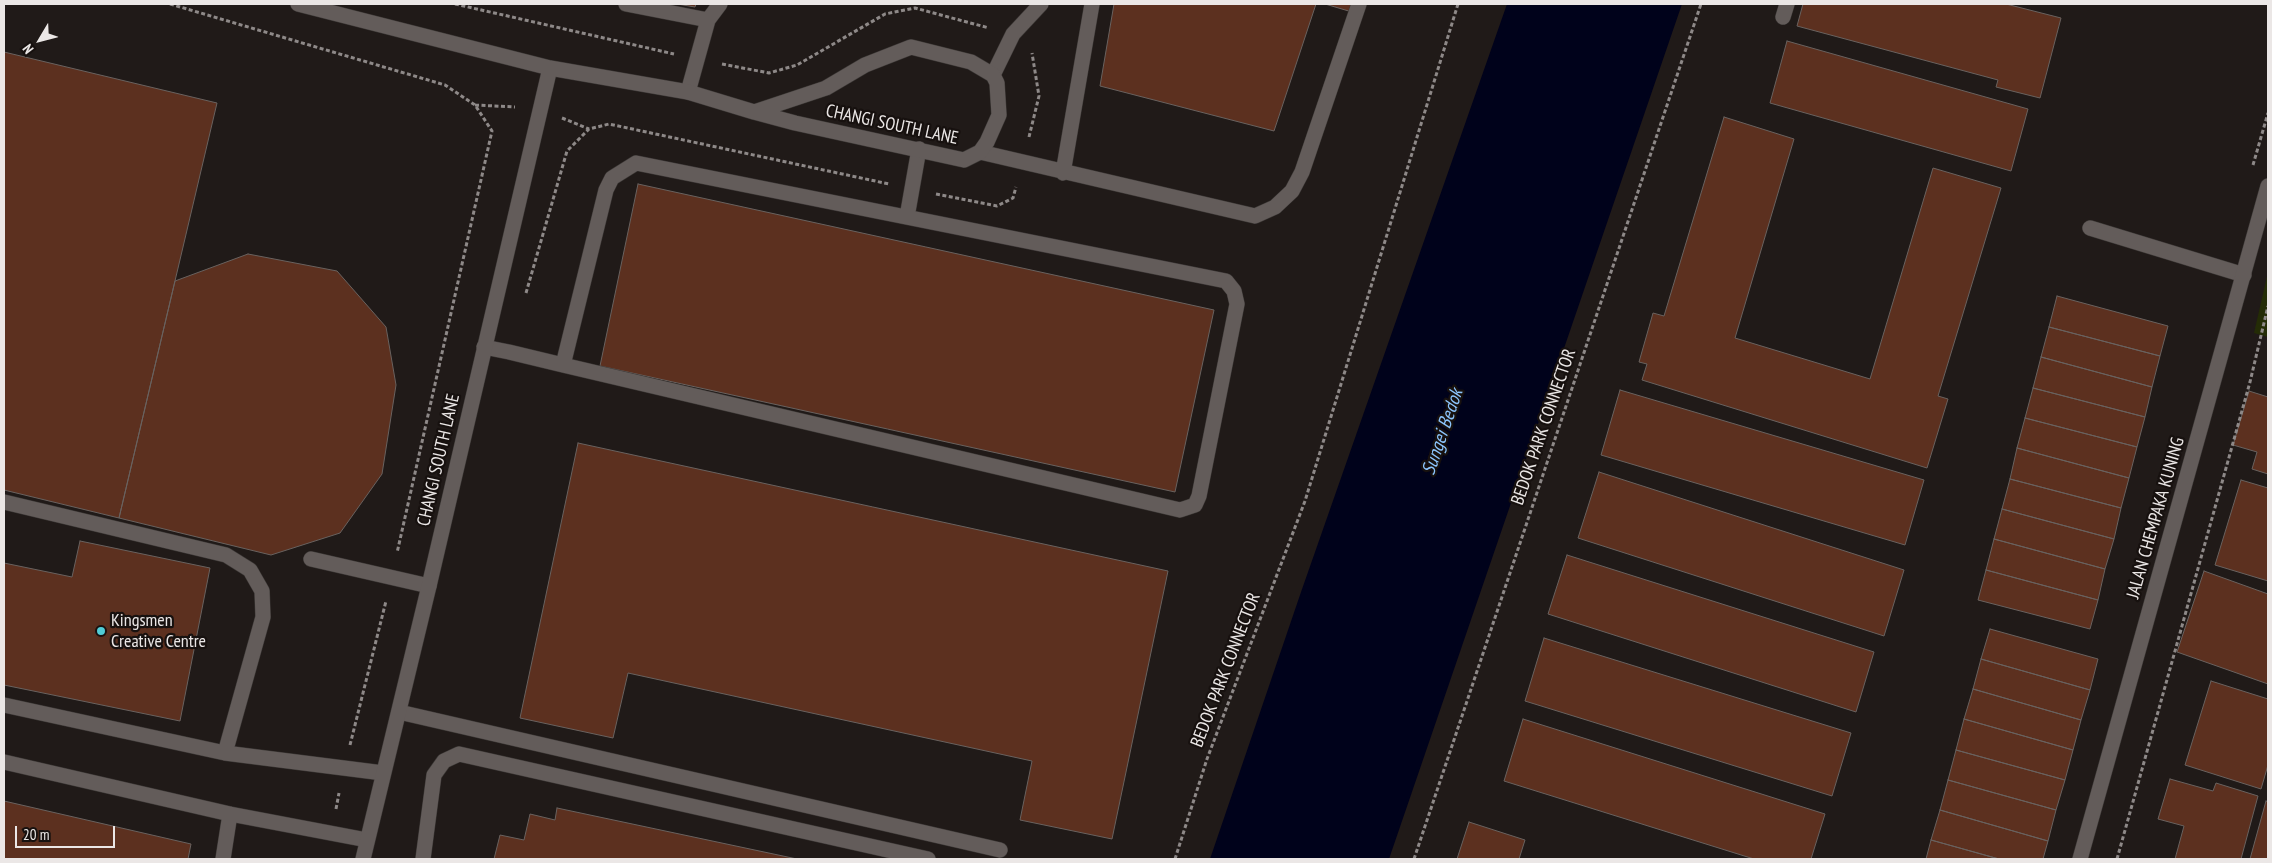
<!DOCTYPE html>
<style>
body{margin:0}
#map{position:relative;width:2272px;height:863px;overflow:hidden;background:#201a18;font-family:"PT Sans Narrow",sans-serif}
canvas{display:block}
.frame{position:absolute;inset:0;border:5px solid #ebe7e6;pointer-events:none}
.north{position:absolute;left:15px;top:15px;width:50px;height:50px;-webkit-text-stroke:4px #17110f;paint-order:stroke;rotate:233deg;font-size:14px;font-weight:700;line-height:20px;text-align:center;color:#ebe7e6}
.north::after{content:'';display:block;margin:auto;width:18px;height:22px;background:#ebe7e6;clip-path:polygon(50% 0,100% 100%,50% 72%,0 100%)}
.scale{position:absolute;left:15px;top:826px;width:100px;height:22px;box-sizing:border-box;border:2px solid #ebe7e6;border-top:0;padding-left:6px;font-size:15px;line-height:18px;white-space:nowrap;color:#ebe7e6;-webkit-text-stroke:4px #17110f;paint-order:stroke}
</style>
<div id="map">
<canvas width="2272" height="863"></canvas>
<div class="frame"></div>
<div class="north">N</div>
<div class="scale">20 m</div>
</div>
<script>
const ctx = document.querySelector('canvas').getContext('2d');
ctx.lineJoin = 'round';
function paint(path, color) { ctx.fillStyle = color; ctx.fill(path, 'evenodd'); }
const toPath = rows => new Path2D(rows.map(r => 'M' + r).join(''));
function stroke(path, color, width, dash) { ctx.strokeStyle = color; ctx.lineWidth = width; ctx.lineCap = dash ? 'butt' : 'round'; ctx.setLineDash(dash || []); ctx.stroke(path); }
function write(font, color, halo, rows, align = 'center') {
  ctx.font = font + ' "PT Sans Narrow",sans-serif'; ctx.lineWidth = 4.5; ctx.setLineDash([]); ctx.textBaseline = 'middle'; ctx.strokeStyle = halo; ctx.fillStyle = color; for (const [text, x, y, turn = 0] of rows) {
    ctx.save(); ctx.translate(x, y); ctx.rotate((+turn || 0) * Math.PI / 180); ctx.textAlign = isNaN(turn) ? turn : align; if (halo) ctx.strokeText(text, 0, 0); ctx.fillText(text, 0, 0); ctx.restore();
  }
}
const green = toPath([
 [2268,272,2268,337,2254,333]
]);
const water = toPath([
 [1507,4,1682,4,1389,859,1210,859,1301,592]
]);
const building = toPath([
 [677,4,696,4,695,7,677,4],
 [1114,4,1316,4,1274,131,1100,86,1114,4],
 [1325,4,1353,4,1352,12,1325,4],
 [1803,4,2006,4,2061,18,2040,98,1996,87,1998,80,1797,26,1803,4],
 [1787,41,2028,109,2011,171,1770,103,1787,41],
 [4,52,217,103,119,518,4,490,4,52],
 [1724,117,1794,139,1735,338,1870,379,1933,168,2001,188,1938,396,1948,399,1927,468,1642,380,1647,364,1639,362,1653,313,1664,316,1724,117],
 [638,184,1214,310,1175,492,600,366,638,184],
 [248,254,337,271,386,327,396,385,382,474,340,533,271,555,119,518,175,281,248,254],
 [2057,296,2168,326,2160,356,2049,327,2057,296],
 [2049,327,2160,356,2152,387,2041,357,2049,327],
 [2041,357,2152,387,2145,417,2033,388,2041,357],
 [2033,388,2145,417,2137,447,2025,418,2033,388],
 [1620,390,1924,480,1905,545,1601,455,1620,390],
 [2249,391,2268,397,2268,474,2252,469,2257,452,2233,445,2249,391],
 [2025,418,2137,447,2129,478,2017,448,2025,418],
 [578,443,1168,571,1112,839,1020,820,1032,761,628,673,613,738,520,718,578,443],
 [2017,448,2129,478,2121,508,2010,479,2017,448],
 [1599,472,1904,570,1884,636,1578,538,1599,472],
 [2010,479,2121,508,2114,539,2002,509,2010,479],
 [2241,480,2268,488,2268,581,2215,565,2241,480],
 [2002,509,2114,539,2105,569,1994,539,2002,509],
 [1994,539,2105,569,2098,600,1986,570,1994,539],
 [80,541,210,568,180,721,4,685,4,563,72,577,80,541],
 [1567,555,1874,652,1856,712,1548,614,1567,555],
 [1986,570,2098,600,2090,629,1978,600,1986,570],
 [2204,571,2268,594,2268,684,2177,652,2204,571],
 [1990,629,2098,659,2090,690,1981,659,1990,629],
 [1544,638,1851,733,1832,796,1525,701,1544,638],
 [1981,659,2090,690,2081,720,1973,689,1981,659],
 [2211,681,2268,699,2268,765,2261,789,2185,765,2211,681],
 [1973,689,2081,720,2073,750,1964,719,1973,689],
 [1523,719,1825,814,1811,859,1754,859,1504,781,1523,719],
 [1964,719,2073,750,2065,780,1956,750,1964,719],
 [1956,750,2065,780,2056,810,1948,780,1956,750],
 [2170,779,2213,791,2216,783,2258,796,2241,859,2175,859,2184,826,2158,819,2170,779],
 [1948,780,2056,810,2048,841,1940,810,1948,780],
 [4,801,191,844,188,859,4,859,4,801],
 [2266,801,2268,802,2268,859,2250,859,2266,801],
 [557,808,797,859,494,859,500,835,524,840,530,814,555,820,557,808],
 [1940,810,2048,841,2043,859,1999,859,1931,840,1940,810],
 [1469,822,1525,840,1519,859,1457,859,1469,822],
 [1931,840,1999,859,1926,859,1931,840]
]);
const path = toPath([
 [170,4,445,85,475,105,492,131,397,553],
 [455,4,674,54],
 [722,64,769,73,797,65,885,14,915,8,989,28],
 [475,105,515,107],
 [562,118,589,129],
 [1029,137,1039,96,1032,53],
 [2253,165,2268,113],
 [936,194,997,206,1013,198,1016,187],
 [526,293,567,151,589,129,609,124,889,184],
 [350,745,386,601],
 [336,809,339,793],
 [1175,859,1207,759,1305,501,1458,4],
 [1414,859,1701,4],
 [2117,859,2250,382,2268,306]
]);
const service = toPath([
 [626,4,708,20],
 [1783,17,1787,4],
 [993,75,1013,34,1041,4],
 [688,92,708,20,720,4],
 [980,152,1255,216,1275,207,1292,191,1302,172,1359,4],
 [1063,173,1092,4],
 [907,217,919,149],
 [2090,228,2244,275],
 [484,347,509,352,563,365,1180,510,1195,505,1199,496,1237,304,1234,291,1226,281,636,163,612,178,606,190,563,365],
 [4,502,226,555,250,570,262,591,263,617,225,753],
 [311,559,429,586],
 [4,705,225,753,383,773],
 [399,712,1000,850],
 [4,762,230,814,367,840],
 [223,859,230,814],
 [423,859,434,775,444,761,459,754,928,859]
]);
const minor = toPath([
 [298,4,550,68,688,92,754,112,795,123,964,160,980,152,987,142,999,115,997,83,993,75,971,62,911,47,865,65,826,88,754,112],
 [363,859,429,586,550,68],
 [2080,859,2268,186]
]);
const markers = [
 [101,631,5,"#51ccd5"]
];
const streetNames = [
 ["CHANGI SOUTH LANE",892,125,12],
 ["BEDOK PARK CONNECTOR",1544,427,-71],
 ["CHANGI SOUTH LANE",439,460,-77],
 ["JALAN CHEMPAKA KUNING",2156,518,-74],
 ["BEDOK PARK CONNECTOR",1226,670,-69]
];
const poiNames = [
 ["Kingsmen",111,621],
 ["Creative Centre",111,642]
];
const waterNames = [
 ["Sungei Bedok",1443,432,-71]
];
paint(green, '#242c06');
paint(water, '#00021b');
paint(building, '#5c301f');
stroke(building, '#69625f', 1);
stroke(service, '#3c3836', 16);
stroke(minor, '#3c3836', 16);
stroke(path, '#8e8988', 3, [4, 2.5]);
stroke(service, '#635c5a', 15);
stroke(minor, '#635c5a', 15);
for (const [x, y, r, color] of markers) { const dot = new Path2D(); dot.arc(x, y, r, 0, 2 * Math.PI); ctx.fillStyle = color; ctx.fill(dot); stroke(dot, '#17110f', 2); }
write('18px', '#ebe7e6', '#17110f', streetNames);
write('18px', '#ebe7e6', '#17110f', poiNames, 'left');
write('italic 19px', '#8cc4fc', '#17110f', waterNames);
</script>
